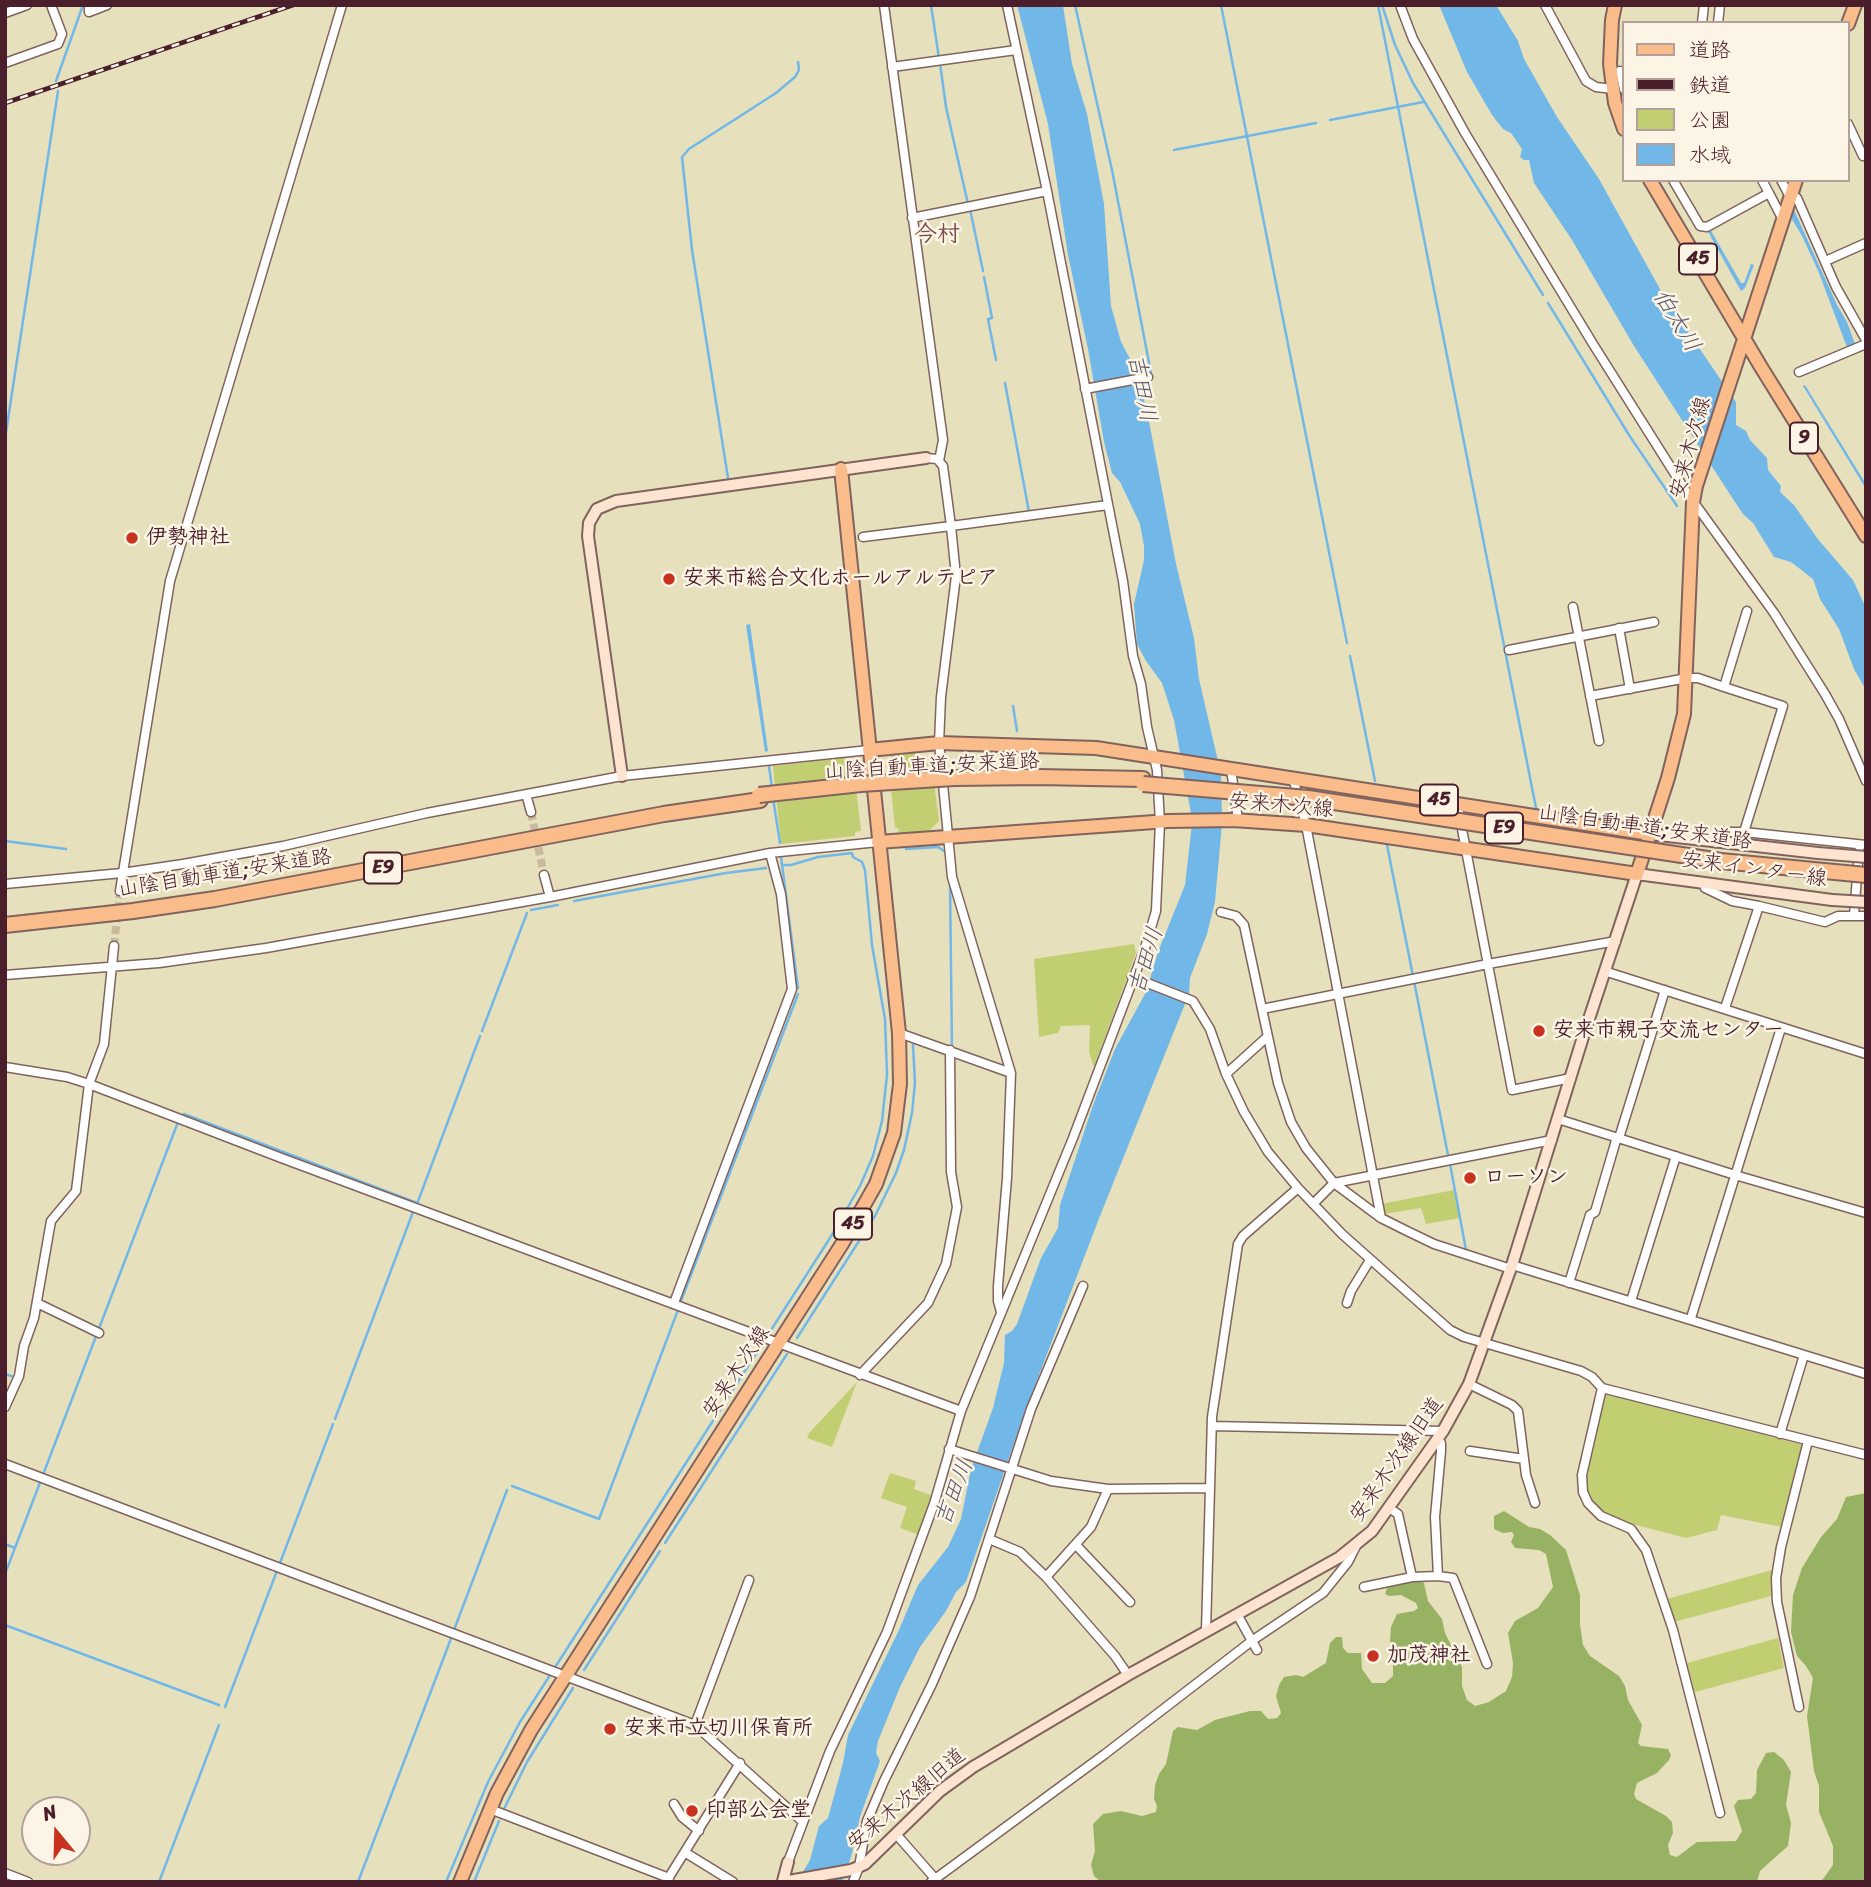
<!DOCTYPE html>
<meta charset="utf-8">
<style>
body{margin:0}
#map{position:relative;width:1871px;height:1887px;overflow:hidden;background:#e7e0bc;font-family:Sriracha,"Klee One",sans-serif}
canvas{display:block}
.frame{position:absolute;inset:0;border:7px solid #4a1f2b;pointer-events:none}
.legend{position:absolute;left:1622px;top:21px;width:228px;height:161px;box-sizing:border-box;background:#fcf5e5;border:2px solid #b59f9b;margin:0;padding:9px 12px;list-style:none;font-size:21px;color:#4a1f2b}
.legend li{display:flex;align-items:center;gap:14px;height:35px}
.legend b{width:35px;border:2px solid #b59f9b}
.north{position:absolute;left:21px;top:1796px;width:70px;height:70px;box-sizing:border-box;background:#fcf5e5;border:2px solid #b59f9b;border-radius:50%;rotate:341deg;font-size:19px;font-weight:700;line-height:28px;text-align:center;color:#4a1f2b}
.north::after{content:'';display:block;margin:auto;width:24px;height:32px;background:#c8321e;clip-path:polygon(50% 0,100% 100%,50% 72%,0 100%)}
</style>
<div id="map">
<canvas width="1871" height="1887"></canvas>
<div class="frame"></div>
<ul class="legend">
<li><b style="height:9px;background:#f9bc8a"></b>道路</li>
<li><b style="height:9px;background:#4a1f2b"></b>鉄道</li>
<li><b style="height:19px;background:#c1cf72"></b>公園</li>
<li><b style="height:19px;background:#71b8e9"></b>水域</li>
</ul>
<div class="north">N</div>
</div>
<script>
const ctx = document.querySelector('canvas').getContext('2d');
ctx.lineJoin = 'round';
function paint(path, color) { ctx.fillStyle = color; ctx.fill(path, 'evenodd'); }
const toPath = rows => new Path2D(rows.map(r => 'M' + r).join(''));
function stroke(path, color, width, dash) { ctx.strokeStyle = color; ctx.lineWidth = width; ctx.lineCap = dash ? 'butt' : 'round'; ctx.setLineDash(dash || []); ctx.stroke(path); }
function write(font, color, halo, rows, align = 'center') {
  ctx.font = font + ' Sriracha,"Klee One",sans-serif'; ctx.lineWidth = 5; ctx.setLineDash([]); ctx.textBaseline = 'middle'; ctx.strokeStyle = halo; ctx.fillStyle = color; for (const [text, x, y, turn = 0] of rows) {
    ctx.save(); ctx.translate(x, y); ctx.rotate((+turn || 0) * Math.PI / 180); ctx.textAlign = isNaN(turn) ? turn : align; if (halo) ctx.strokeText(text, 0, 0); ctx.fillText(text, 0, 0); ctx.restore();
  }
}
const green = toPath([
 [916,752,932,766,939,821,927,833,899,835,898,828,895,828,888,759,891,758,891,754],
 [845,758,853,762,861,831,855,832,855,836,781,844,773,766],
 [1134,944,1136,953,1094,1067,1089,1052,1090,1025,1061,1026,1058,1033,1039,1037,1034,959],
 [1454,1190,1460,1218,1426,1224,1421,1208,1384,1214,1381,1204],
 [857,1382,832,1447,807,1438,809,1433],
 [1606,1394,1803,1445,1782,1527,1721,1515,1717,1530,1686,1538,1606,1517,1589,1502,1585,1485],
 [890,1473,916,1481,914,1489,933,1496,919,1535,900,1528,907,1507,881,1498],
 [1772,1570,1771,1596,1674,1622,1667,1599],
 [1778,1638,1784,1668,1695,1692,1687,1663]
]);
const forest = toPath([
 [1866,1493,1866,1882,1818,1882,1823,1879,1833,1865,1833,1846,1819,1812,1819,1786,1814,1771,1807,1716,1813,1678,1806,1666,1797,1656,1791,1632,1793,1595,1802,1568,1821,1537,1837,1519,1846,1497],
 [1504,1511,1529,1527,1540,1529,1550,1535,1566,1550,1580,1595,1580,1625,1583,1645,1590,1656,1619,1676,1625,1686,1628,1700,1642,1725,1638,1743,1641,1746,1668,1749,1671,1755,1669,1760,1657,1773,1637,1783,1634,1794,1636,1799,1666,1816,1672,1822,1673,1833,1668,1845,1670,1855,1677,1857,1697,1842,1736,1841,1742,1831,1734,1806,1738,1800,1751,1799,1756,1793,1757,1770,1766,1753,1774,1752,1784,1760,1791,1772,1786,1805,1791,1823,1788,1846,1760,1871,1757,1882,1101,1882,1094,1876,1091,1865,1095,1851,1093,1824,1103,1814,1121,1811,1142,1816,1156,1812,1157,1806,1154,1799,1155,1785,1159,1774,1166,1764,1173,1731,1178,1727,1197,1730,1215,1720,1250,1711,1261,1711,1268,1719,1277,1718,1281,1713,1276,1696,1279,1685,1284,1677,1296,1675,1303,1677,1326,1663,1330,1643,1336,1637,1342,1637,1343,1648,1348,1653,1361,1653,1362,1669,1372,1683,1385,1683,1393,1676,1393,1655,1390,1640,1391,1627,1397,1614,1414,1611,1418,1608,1416,1603,1401,1595,1389,1596,1385,1594,1387,1588,1417,1579,1424,1583,1428,1601,1442,1619,1445,1633,1462,1667,1462,1686,1467,1700,1475,1706,1489,1702,1506,1691,1512,1677,1513,1663,1508,1633,1515,1621,1538,1608,1553,1587,1546,1554,1539,1550,1515,1548,1511,1542,1514,1535,1512,1532,1503,1533,1494,1529,1494,1516]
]);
const water = toPath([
 [1017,5,1063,5,1072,64,1087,114,1104,204,1111,306,1121,342,1137,372,1148,416,1176,564,1194,638,1199,679,1221,774,1222,818,1192,819,1174,720,1162,683,1146,661,1137,644,1134,604,1144,560,1144,546,1140,524,1120,482,1112,473,1104,442,1088,349,1068,255,1048,124],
 [1439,5,1496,5,1518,41,1524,59,1557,117,1599,179,1665,298,1736,402,1736,425,1746,431,1750,440,1767,458,1768,470,1781,486,1780,492,1794,505,1817,538,1853,580,1866,608,1866,690,1854,669,1839,629,1820,599,1813,579,1791,562,1774,557,1753,523,1743,514,1733,499,1634,346,1572,240,1534,183,1529,160,1524,160,1520,157,1522,149,1511,133,1503,129,1492,115,1467,72],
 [1790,201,1837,305,1847,322,1856,347,1848,350,1819,273,1802,236,1787,211],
 [1710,229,1741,283,1744,283,1751,264,1754,265,1745,288,1741,291,1707,230],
 [1805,385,1866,484,1866,489,1803,386],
 [750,624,768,751,765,752,746,625],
 [1192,824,1222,824,1215,902,1207,934,1190,978,1189,994,1100,1216,1026,1409,966,1582,956,1592,946,1611,920,1647,900,1687,878,1741,876,1753,880,1761,860,1817,851,1857,842,1882,797,1882,810,1860,819,1826,828,1818,843,1763,848,1735,898,1632,918,1585,948,1547,961,1519,971,1469,993,1408,1004,1363,1005,1335,1012,1331,1017,1324,1041,1258,1058,1228,1060,1205,1093,1105,1115,1049,1146,992,1158,952,1185,885]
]);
const stream = toPath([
 [931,5,939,58],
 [1075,5,1112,170,1151,373],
 [1221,5,1347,643],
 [1378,5,1536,808],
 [1382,5,1395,45,1413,83,1543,295],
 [940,63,946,107,968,204],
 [56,81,83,5],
 [1330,120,1423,102],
 [1174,150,1316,123],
 [970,209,983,271],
 [984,277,992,318,988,319,996,360],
 [1548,303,1629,435,1677,506],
 [1005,383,1029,512],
 [5,439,58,91],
 [728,478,692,250,682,157,689,149,776,93,795,77,799,70,798,62],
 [1350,656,1375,781],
 [1013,706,1017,731],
 [769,766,772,788],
 [773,798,780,843],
 [5,841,66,849],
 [1387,845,1413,976],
 [906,849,938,847,947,853],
 [781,857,798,988],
 [950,884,952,1049],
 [574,901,726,873,766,868],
 [531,910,558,905],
 [1414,981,1448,1155],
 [482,1031,527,913],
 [1450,1164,1466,1250],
 [417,1204,480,1036],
 [681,1301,798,994],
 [797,1338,875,1216,896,1173,904,1150,912,1113,915,1083,913,1045],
 [5,1374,14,1377],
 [335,1419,413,1212],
 [512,1486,599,1519,678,1310],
 [665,1543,787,1354],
 [5,1544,15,1548],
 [5,1574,178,1122,184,1114,417,1203],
 [5,1625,219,1705],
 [454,1630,507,1490],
 [584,1670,660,1551],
 [225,1707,333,1424],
 [504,1809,527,1762,573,1688],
 [159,1882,219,1725],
 [358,1882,452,1636],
 [446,1882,488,1782,520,1722,830,1238,860,1186,873,1156,882,1121,887,1075,885,1019,872,945,865,870,862,862,853,857,852,853,818,857,791,865,782,865],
 [474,1882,499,1821]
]);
const streetTunnel = toPath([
 [531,812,544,875],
 [114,946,120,891]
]);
const street = toPath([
 [89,5,89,12,107,5],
 [884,5,943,440,939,461],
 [1400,5,1413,39,1465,133,1593,344,1685,490,1774,613,1825,694,1839,719,1866,781],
 [1545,5,1586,81,1596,87,1613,89],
 [5,13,27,5],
 [1702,23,1704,5],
 [1718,23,1720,5],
 [5,63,58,44,62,34,51,5],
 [892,67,1016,50],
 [1620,71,1624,89],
 [1848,124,1863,156,1866,154],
 [1673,180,1700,226,1707,227,1769,193,1782,218],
 [1762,180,1769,193],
 [1781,180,1790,197],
 [1791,193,1797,198,1836,287,1866,340],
 [912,218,1047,191],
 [1830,259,1866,243],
 [1799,372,1866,344],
 [1085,389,1148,377],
 [863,537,951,526,943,466,937,459,926,458],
 [1573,607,1599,741],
 [1619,628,1630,689],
 [1509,650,1654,622],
 [1590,696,1687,678,1698,678,1724,687],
 [1231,769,1238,820],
 [1293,778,1306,825,1381,1218],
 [526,794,531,812],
 [1457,803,1512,1090,1571,1078],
 [1744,832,1783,706,1724,687,1747,611],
 [1716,843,1725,832,1744,832,1866,845],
 [544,875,550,897],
 [1703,882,1705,888,1732,901,1759,906,1725,1008],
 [5,884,122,873,183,864,283,846,427,813,622,776,869,750],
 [120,891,170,581,342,5],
 [1759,906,1825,922,1838,916,1866,916],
 [1221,912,1236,916,1244,925,1262,1009],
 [1854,915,1859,851],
 [1604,971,1866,1054],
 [5,975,159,963,266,948,550,897,770,853,878,842],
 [1132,977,1193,1001,1210,1029,1226,1074,1244,1112,1268,1152,1298,1188,1342,1234,1450,1330,1464,1337,1581,1371,1592,1377,1602,1388,1866,1455],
 [899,1033,1011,1073],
 [5,1067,67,1077,89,1084,284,1159,961,1411],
 [1226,1074,1267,1037],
 [1558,1119,1735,1175,1866,1213],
 [1619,1138,1665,990],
 [1313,1204,1334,1183,1552,1140],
 [1512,1265,1866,1374],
 [1511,1269,1434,1244,1405,1230,1381,1218,1334,1183,1306,1148,1291,1122,1278,1083,1262,1009,1488,964,1616,941],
 [1569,1283,1590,1215,1595,1212,1617,1137],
 [1631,1301,1676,1156],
 [37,1303,99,1333],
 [674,1303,792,989,781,894,770,853],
 [1347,1303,1351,1291,1370,1260],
 [1001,1312,998,1301,998,1286,1007,1178,1011,1073,952,877,939,743,941,697,956,576,951,526,1108,505],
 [1691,1318,1781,1028],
 [860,1375,928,1303,946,1264,957,1207,951,1172,950,1050],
 [1469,1384,1512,1405,1518,1411,1526,1475,1535,1503],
 [1602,1388,1582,1475,1583,1492,1588,1503,1601,1516,1631,1529,1646,1550,1673,1630,1720,1813],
 [5,1407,19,1376,24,1346,34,1318,51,1221,76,1191,89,1084,104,1044,114,946],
 [1212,1426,1443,1431],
 [1780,1434,1804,1355],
 [1437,1440,1441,1443,1441,1451,1435,1517,1438,1576],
 [949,1449,1051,1481,1108,1489,1091,1527,1046,1577,1115,1656,1128,1675],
 [1470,1451,1524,1459],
 [5,1464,695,1725,802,1821],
 [1108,1489,1210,1488],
 [1389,1508,1398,1514,1412,1577],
 [989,1539,1020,1552,1046,1577],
 [1076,1545,1130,1602],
 [1364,1587,1412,1577,1438,1576,1453,1578,1487,1664],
 [1237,1614,1257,1650],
 [1206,1631,1212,1417,1238,1244,1243,1236,1298,1188],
 [1799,1707,1777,1602,1776,1578,1781,1547,1808,1441],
 [695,1725,749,1580],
 [674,1804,682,1817,699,1831],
 [490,1809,669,1878],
 [896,1834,938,1882],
 [686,1853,733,1882],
 [788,1862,830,1751,887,1632,934,1504,961,1411,1073,1138,1145,948,1156,911,1160,822,1157,770,1147,727,1141,684,1133,656,1123,581,1047,191,1007,5],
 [5,1873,28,1882],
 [666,1882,740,1763],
 [853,1882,859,1867,867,1821,884,1781,932,1684,970,1597,1031,1409,1083,1286],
 [931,1882,1105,1754,1253,1640,1323,1593,1348,1562,1356,1546]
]);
const secondary = toPath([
 [622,776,588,536,589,523,597,509,616,501,926,458],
 [1650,834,1818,853],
 [783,1881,788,1862],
 [783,1882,851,1870,865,1864,940,1791,973,1767,1128,1675,1340,1557,1372,1531,1443,1431,1469,1384,1512,1265,1583,1037,1637,874,1832,900]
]);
const primary = toPath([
 [1615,5,1612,20,1610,64,1615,103,1624,129],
 [1848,24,1855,5],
 [1650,180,1761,367,1866,536],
 [869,750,939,743,1096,748,1650,834],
 [878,842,1168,821,1233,820,1306,825,1637,874,1668,778,1684,714,1693,502,1696,486,1796,180],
 [460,1882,497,1793,531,1730,842,1244,876,1184,894,1133,900,1084,899,1033,841,469]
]);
const highway = toPath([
 [954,778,1038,777,1143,779],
 [5,925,133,911,215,899,664,814,760,800]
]);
const rail = toPath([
 [5,103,293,5]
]);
const secondaryBridge = toPath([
 [1818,853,1866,857],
 [1832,900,1866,902]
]);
const highwayBridge = toPath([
 [1143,784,1308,798,1721,861,1866,875],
 [759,795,861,784,954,778]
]);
const markers = [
 [132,538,7,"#c8321e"],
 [669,579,7,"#c8321e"],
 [1539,1031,7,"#c8321e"],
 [1470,1178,7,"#c8321e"],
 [1373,1656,7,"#c8321e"],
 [610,1729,7,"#c8321e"],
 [692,1811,7,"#c8321e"]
];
const shields = [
 [1698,259,38],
 [1804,438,28],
 [1439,800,38],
 [1504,828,38],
 [383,868,38],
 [853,1224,38]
];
const shieldNames = [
 ["45",1698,259],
 ["9",1804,438],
 ["45",1439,800],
 ["E9",1504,828],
 ["E9",383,868],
 ["45",853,1224]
];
const streetNames = [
 ["安来木次線",1691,448,-75],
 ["山陰自動車道;安来道路",932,767,-3],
 ["安来木次線",1281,806,5],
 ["山陰自動車道;安来道路",1645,828,8],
 ["安来インター線",1754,870,8],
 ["山陰自動車道;安来道路",225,874,-9],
 ["安来木次線",737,1372,-57],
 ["安来木次線旧道",1397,1460,-55],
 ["安来木次線旧道",907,1800,-40]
];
const poiNames = [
 ["伊勢神社",146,538],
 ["安来市総合文化ホールアルテピア",683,579],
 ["安来市親子交流センター",1553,1031],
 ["ローソン",1484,1178],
 ["加茂神社",1387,1656],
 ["安来市立切川保育所",624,1729],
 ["印部公会堂",706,1811]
];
const neighbourhoodNames = [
 ["今村",937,235]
];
const waterNames = [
 ["伯太川",1676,321,59],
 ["吉田川",1141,388,79],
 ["吉田川",1147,961,-73],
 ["吉田川",955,1493,-69]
];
paint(green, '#c1cf72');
paint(forest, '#98b264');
paint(water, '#71b8e9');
stroke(stream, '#71b8e9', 2.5);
stroke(streetTunnel, '#c8b99f', 8, [8, 4]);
stroke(street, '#81635e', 11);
stroke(secondary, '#81635e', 14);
stroke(primary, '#81635e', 16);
stroke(highway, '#81635e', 18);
stroke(street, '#fff', 8);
stroke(secondary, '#fde4d0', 10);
stroke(primary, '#f9bc8a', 12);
stroke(highway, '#f9bc8a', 14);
stroke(rail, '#4a1f2b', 5);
stroke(rail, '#fcf5e5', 2.5, [8]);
stroke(secondaryBridge, '#81635e', 14, []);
stroke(highwayBridge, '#81635e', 18, []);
stroke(secondaryBridge, '#fde4d0', 10);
stroke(highwayBridge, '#f9bc8a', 14);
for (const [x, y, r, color] of markers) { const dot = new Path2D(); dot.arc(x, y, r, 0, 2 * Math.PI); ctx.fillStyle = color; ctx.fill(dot); stroke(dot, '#fcf5e5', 2.5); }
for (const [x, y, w] of shields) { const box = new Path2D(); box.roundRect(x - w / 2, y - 15.5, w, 31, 5); ctx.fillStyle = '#fcf5e5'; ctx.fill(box); stroke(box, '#4a1f2b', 2); }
write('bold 19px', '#4a1f2b', null, shieldNames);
write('21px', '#4a1f2b', '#fcf5e5', streetNames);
write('bold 21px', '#4a1f2b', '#fcf5e5', poiNames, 'left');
write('bold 23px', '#7b4c49', '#fcf5e5', neighbourhoodNames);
write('italic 23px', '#58556e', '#fcf5e5', waterNames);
</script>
